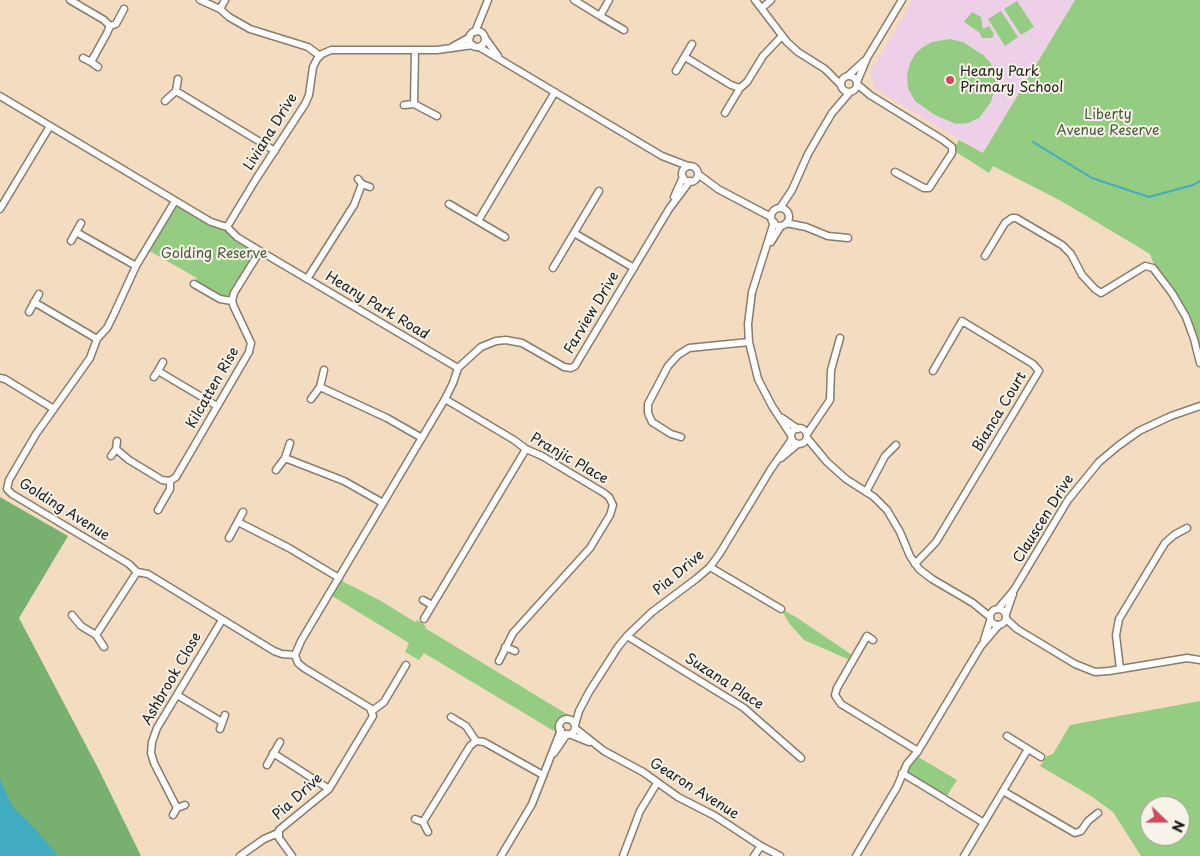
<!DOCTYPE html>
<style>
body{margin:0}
#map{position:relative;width:1200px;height:856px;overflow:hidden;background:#f4dcc0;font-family:"Playpen Sans",sans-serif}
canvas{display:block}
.north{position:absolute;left:1140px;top:796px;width:50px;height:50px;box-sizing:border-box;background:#f7f3e8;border:1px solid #9f9d96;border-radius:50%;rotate:112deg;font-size:14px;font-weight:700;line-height:20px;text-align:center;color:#1c1c1c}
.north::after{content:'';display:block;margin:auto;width:18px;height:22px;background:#d1495b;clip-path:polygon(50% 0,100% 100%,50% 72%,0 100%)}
</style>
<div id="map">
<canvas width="1200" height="856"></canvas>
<div class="north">N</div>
</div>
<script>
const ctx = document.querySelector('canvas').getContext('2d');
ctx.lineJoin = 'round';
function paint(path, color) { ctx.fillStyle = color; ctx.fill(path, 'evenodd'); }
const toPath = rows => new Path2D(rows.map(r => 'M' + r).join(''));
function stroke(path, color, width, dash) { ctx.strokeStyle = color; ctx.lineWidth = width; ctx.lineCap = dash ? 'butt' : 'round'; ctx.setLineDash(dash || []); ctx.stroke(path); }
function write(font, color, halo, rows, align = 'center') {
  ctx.font = font + ' "Playpen Sans",sans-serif'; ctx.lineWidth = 4; ctx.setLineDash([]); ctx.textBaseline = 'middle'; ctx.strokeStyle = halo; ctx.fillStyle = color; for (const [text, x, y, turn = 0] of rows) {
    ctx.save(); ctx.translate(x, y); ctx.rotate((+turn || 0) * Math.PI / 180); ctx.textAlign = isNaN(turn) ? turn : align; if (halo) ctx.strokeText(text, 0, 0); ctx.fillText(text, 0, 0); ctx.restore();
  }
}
const built = toPath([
 [913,0,1075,0,983,153,875,89,870,73]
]);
const green = toPath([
 [1075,0,1200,0,1200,363,1191,328,1156,270,1150,254,1063,202,993,166,989,173,953,150,959,140,983,153],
 [1017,1,1034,27,1021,35,1004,9],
 [1001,11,1018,37,1005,46,988,19],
 [972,12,981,17,983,29,989,26,994,34,992,38,982,38,980,33,964,22],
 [950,39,963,42,983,55,990,62,995,74,996,83,991,102,979,118,968,123,956,124,935,115,915,101,908,88,907,75,910,63,915,54,923,47,932,42],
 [175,201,260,251,233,297,225,301,194,284,197,278,146,249],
 [338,579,381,601,415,622,417,620,426,626,425,628,570,716,561,723,559,734,424,653,419,660,405,652,409,643,329,594],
 [781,609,796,617,855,657,852,661,804,640,789,623],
 [1200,701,1200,856,1141,856,1113,812,1091,796,1040,766,1047,756,1053,754,1070,725],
 [1150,806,1180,806,1180,836,1150,836],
 [915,755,957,780,945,799,902,773]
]);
const forest = toPath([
 [0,497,68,536,19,618,99,770,141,856,0,856]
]);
const water = toPath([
 [0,779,12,806,37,831,58,856,0,856]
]);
const stream = toPath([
 [1033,142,1092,178,1149,197,1193,185,1200,181]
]);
const street = toPath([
 [70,0,104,20,110,26,107,33,91,62,83,58],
 [200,0,220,9,229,17,250,29,308,47,320,56],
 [574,0,600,16],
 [609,0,600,16,624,30],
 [755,0,787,42,798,52,825,69,841,85],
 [762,8,771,0],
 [220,9,225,0],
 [110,26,116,24,124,9],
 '469 39a8 8 0 1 1 16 0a8 8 0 1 1-16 0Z',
 [475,32,488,0],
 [485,38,498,56],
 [452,47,470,37],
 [479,47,662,156,688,166],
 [685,57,731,85,740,88],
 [91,62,98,67],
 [676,71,692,44],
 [849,75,864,61],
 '841 84a8 8 0 1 1 16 0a8 8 0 1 1-16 0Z',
 [857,82,867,58,902,0],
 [857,84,870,95,943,140,952,147,952,153,929,188,924,188,895,172],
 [176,91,275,151],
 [0,96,211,222,227,227,237,237,260,251,458,368],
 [165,101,176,91,178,79],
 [414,104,415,50],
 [404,105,414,104,437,116],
 [725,113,740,88,747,82,763,56,782,36],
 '682 174a8 8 0 1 1 16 0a8 8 0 1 1-16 0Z',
 [698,174,718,189,771,217],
 [362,184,370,187],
 [674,197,683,177],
 [175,201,136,266,114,314,107,328,97,339,90,358,36,434,9,480,7,489,12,494,129,564,137,572,148,574,274,651,282,654,295,655],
 [449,204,505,237],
 [780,208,792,190,808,154,819,135,832,113,850,92],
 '771 217a9 9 0 1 1 18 0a9 9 0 1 1-18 0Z',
 [0,209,50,126],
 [478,221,555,92],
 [774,222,752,292,748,324,749,342,758,379,772,406,791,435],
 [786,223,806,227,828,236,848,238],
 [227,227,256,179,305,104,309,95,313,67,317,59,322,54,331,50,437,50,473,45],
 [76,232,136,266],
 [574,233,634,268],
 [71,241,81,223],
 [771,242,781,226],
 [985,256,1005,223,1012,218,1016,218,1062,245,1071,254,1082,275,1095,289,1101,293,1145,266,1153,268,1172,293,1186,317,1194,339,1200,363],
 [553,268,599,191],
 [307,279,354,205,362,184,358,179],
 [194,284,220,299,232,301],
 [34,302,97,339],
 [29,312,39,294],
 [163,362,158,371,217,406],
 [458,368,481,347,496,341,506,340,522,343,564,367,571,368,575,366,669,209,690,181],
 [154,377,158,371],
 [0,378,5,379,54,409],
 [320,387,387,418,422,438],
 [311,399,320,387,324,370],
 [445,399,514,440,526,449,542,456,604,493,609,497,613,505,610,515,590,548,513,633,499,661],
 [782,418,798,429],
 '791 436a8 8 0 1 1 16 0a8 8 0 1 1-16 0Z',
 [807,434,830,400,831,370,840,338],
 [681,437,671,434,652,422,648,413,648,404,668,366,678,355,689,348,749,342],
 [807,438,827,462,846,479,874,497,887,510,900,532,910,556,919,569,932,579,973,603,990,617],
 [116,449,129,460,162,480,170,481,176,477,249,352,251,343,234,307,232,301,234,293,260,251],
 [111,456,116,449,117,441],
 [285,458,344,481,383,503],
 [781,458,798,444],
 [276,470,285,458,290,443],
 [866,492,885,456,896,445],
 [158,510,170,489,170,481],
 [238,522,289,548,339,578],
 [229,538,243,512],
 [915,564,936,542,1039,371,1033,364,962,321,933,371],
 [710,567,781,609],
 [423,600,432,605],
 '990 617a8 8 0 1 1 16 0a8 8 0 1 1-16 0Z',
 [998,609,1014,590,1068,500,1099,462,1118,446,1139,431,1171,416,1200,406],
 [1006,614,1013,594],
 [72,615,81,626,96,635,104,647],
 [424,619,526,449],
 [1006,619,1017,629,1075,664,1095,672,1109,671,1187,658,1200,660],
 [96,635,137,572],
 [627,636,744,708,801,758],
 [873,640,867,636,837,688,835,695,841,704,918,751],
 [984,640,990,621],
 [505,647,515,651],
 [295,655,301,641,445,399,453,383,458,368],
 [1120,669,1116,635,1119,619,1165,543,1174,535,1187,528],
 [177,695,222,722],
 [372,711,384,702,406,665],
 [451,717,466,726,476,741],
 '559 727a8 8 0 1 1 16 0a8 8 0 1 1-16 0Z',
 [575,725,579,711,589,692,618,647,627,636,652,612,696,579,710,567,720,553,771,469,792,439],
 [575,728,604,751,643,772,678,797,715,816,761,846,780,856],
 [220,729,225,715],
 [569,734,589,742],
 [1007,736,1041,757],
 [273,753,329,789],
 [554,753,567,734],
 [267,765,280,742],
 [902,773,945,799],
 [1003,791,1075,833,1081,831,1088,821,1098,813],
 [948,801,984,823],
 [177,808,185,805],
 [173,815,177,808,154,763,151,753,152,742,157,728,222,620],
 [415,819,423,822],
 [428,832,423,822,470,746,476,741,484,742,543,775],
 [240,856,264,839,278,833],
 [292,856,279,838,279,830,329,789,373,716,370,708,304,668,298,663,295,655],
 [501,856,532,804,561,730],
 [623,856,640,811,657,783],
 [754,856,761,846],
 [856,856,897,787,907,764,918,751,981,646,998,626],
 [964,856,1028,749]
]);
const markers = [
 [950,80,5,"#d1495b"]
];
const poiNames = [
 ["Heany Park",960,72],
 ["Primary School",960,88]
];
const parkNames = [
 ["Liberty",1108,115],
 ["Avenue Reserve",1108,131],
 ["Golding Reserve",214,254]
];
const streetNames = [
 ["Liviana Drive",271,132,-58],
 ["Heany Park Road",377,306,31],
 ["Farview Drive",592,313,-59],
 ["Kilcatten Rise",213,388,-60],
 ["Bianca Court",1000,412,-59],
 ["Pranjic Place",569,459,30],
 ["Golding Avenue",64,510,32],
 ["Clauscen Drive",1044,519,-58],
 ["Pia Drive",679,573,-40],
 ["Ashbrook Close",172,679,-60],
 ["Suzana Place",724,682,33],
 ["Gearon Avenue",694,789,32],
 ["Pia Drive",298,797,-42]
];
paint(built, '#edd0e8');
paint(green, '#94cd81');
paint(forest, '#77b06f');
paint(water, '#42acc2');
stroke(stream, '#42acc2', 2);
stroke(street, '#887c6e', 9);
stroke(street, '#fff', 6);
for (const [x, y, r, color] of markers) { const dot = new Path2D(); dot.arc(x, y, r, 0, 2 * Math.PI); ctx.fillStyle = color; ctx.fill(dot); stroke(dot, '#f7f3e8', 2); }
write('14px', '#1c1c1c', '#f7f3e8', poiNames, 'left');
write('14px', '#465a3f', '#f7f3e8', parkNames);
write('14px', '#1c1c1c', '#f7f3e8', streetNames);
</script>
